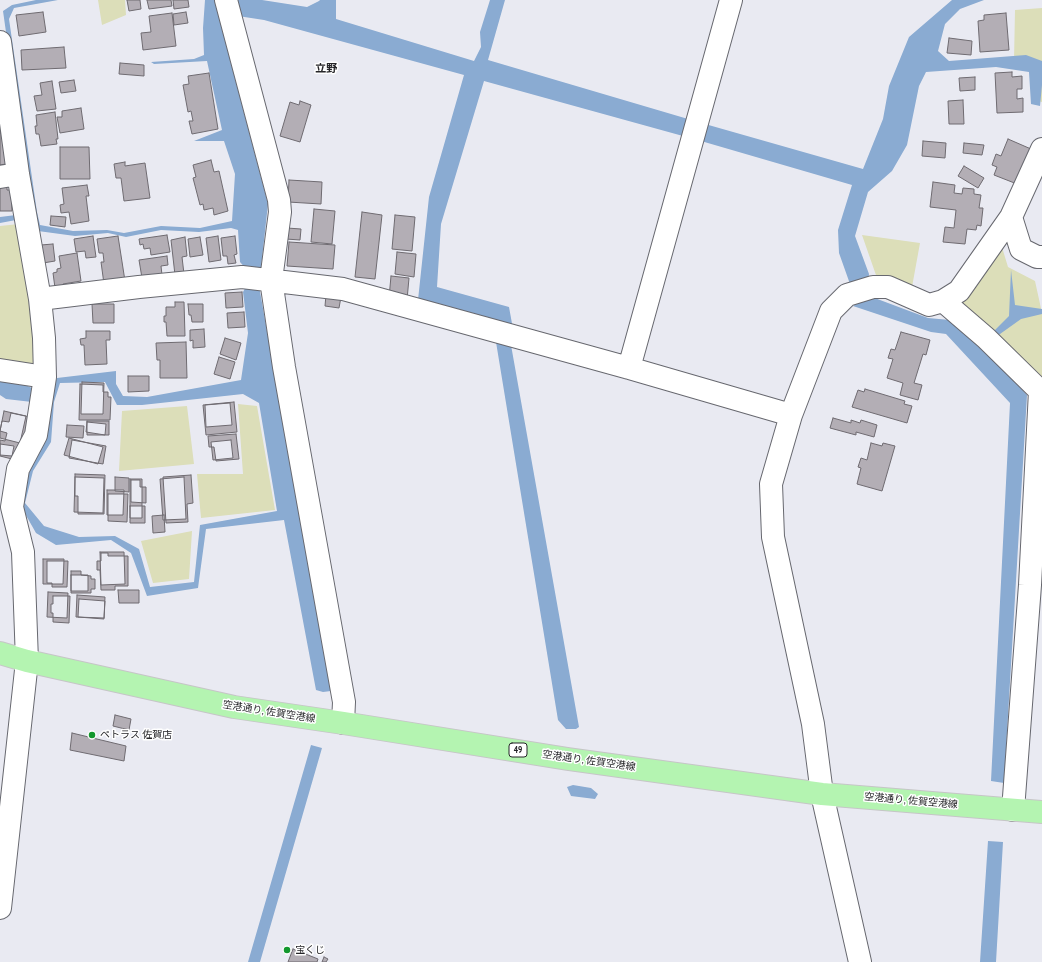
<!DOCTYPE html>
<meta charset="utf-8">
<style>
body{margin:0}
canvas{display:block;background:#e9eaf2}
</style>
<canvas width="1042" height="962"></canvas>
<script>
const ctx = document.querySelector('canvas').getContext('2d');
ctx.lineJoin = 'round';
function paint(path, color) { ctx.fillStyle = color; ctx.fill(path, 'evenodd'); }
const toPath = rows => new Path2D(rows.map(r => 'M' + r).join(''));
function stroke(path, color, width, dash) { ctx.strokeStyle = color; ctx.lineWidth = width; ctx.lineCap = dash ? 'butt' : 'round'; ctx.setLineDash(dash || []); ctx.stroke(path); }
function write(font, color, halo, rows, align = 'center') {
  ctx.font = font + ' "PT Sans Narrow","Noto Sans JP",sans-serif'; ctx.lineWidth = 3; ctx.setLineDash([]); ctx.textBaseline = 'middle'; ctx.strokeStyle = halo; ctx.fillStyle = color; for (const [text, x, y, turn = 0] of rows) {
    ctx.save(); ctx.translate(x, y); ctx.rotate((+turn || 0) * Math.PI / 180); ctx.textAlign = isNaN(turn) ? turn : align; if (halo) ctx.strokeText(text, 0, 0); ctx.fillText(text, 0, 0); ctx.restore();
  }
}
const green = toPath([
 [98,0,125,0,126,15,102,25],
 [1042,8,1042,102,1037,101,1038,68,1014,61,1015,10],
 [19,224,36,325,34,366,0,362,0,226],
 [862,235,920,243,912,287,877,278],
 [1001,244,1008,267,1035,281,1042,313,1042,385,957,306],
 [238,404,257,406,275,510,201,518,197,474,243,474],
 [187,406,194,464,119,471,122,411],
 [192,531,189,579,153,583,141,541]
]);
const water = toPath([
 [36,0,58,0,14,8,9,19,37,212,40,225,73,231,107,230,124,233,161,226,200,228,232,221,235,174,224,141,194,141,222,130,207,61,154,64,151,62,194,59,204,55,203,28,205,0,262,0,307,7,319,1,320,0,336,0,336,19,474,61,481,47,480,32,490,0,505,0,488,60,705,124,863,169,883,119,889,86,909,37,952,0,984,0,960,9,945,24,938,51,949,61,1026,55,1042,61,1042,85,1040,106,1031,104,1029,72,996,67,926,72,919,86,907,145,892,171,868,192,855,236,869,274,868,281,872,297,928,318,950,320,987,351,1027,395,1004,783,991,781,1010,403,946,334,931,332,853,306,864,300,850,284,839,253,838,230,852,185,701,141,484,81,441,224,437,287,509,307,513,329,418,300,429,197,464,75,264,20,238,16,219,18,268,204,259,286,331,691,323,692,316,690,284,520,206,529,198,588,147,596,131,553,111,540,56,545,36,533,19,503,27,467,47,439,50,400,32,402,6,399,0,395,0,377,13,379,34,389,52,388,57,378,116,371,116,384,123,396,147,397,241,380,248,333,243,292,247,285,248,271,240,262,238,230,231,228,199,232,161,230,126,237,108,233,75,236,38,231,32,216,3,11,12,5],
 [105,382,117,405,142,405,243,394,259,403,277,511,200,525,194,582,150,587,139,549,115,536,79,537,44,526,25,503,33,471,51,442,54,402,60,383],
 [16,215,16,220,0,223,0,217],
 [1011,270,1015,305,1042,309,1042,314,1021,319,993,339,990,335,1009,316],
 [496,342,511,345,579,727,576,729,566,729,558,720],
 [311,745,322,748,260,962,248,962],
 [573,785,591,788,598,794,595,799,571,796,567,787],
 [988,841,1003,842,996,962,980,962]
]);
const building = toPath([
 [127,0,140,0,141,9,129,11,127,0],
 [147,0,171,0,172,6,149,9,147,0],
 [173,0,188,0,189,7,174,9,173,0],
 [43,12,46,32,19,36,16,15,43,12],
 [186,12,188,23,174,25,173,14,186,12],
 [172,13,176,46,143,50,141,33,151,32,149,16,172,13],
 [1006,13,1009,50,980,52,978,21,984,20,984,15,1006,13],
 [949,38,972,41,971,55,947,53,949,38],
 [64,47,66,68,22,70,21,50,64,47],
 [120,63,144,65,144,76,119,74,120,63],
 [1012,72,1012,77,1022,76,1022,89,1017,89,1017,99,1023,98,1023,112,997,113,995,73,1012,72],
 [209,73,218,129,192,134,189,121,193,121,191,111,188,112,183,85,189,84,188,76,209,73],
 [975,77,975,90,960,91,959,78,975,77],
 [74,80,76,91,61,93,59,82,74,80],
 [52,81,56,109,37,111,34,96,42,95,40,83,52,81],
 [963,100,964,124,949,124,948,101,963,100],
 [300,101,311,105,300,142,280,136,290,102,299,105,300,101],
 [81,108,84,129,60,133,57,117,62,117,62,111,81,108],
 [55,112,58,139,56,139,57,144,41,146,39,134,36,134,35,126,37,126,36,115,55,112],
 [0,126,1,134,4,134,6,164,0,165,0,126],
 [1008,139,1031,149,1017,184,994,175,997,167,992,165,996,154,1001,156,1008,139],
 [923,141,946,143,945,158,922,156,923,141],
 [964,143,984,145,982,155,963,153,964,143],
 [60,147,89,147,90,179,60,179,60,147],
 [211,160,214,172,219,171,228,211,214,215,213,208,204,210,203,204,200,205,193,178,196,177,193,165,211,160],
 [125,162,125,166,145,163,150,198,124,201,121,178,116,178,114,164,125,162],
 [964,166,984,178,978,188,958,176,964,166],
 [289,180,322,182,321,204,288,202,289,180],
 [0,182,7,182,7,190,11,190,12,211,0,211,0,182],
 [933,182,955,185,954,193,962,194,963,188,974,189,974,194,981,195,979,208,983,208,981,226,977,225,976,230,967,229,965,244,943,242,945,227,954,228,956,210,930,207,933,182],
 [87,185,89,196,86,196,89,221,71,224,69,212,61,213,60,205,64,204,62,188,87,185],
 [314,209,335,211,332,244,311,242,314,209],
 [362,212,382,215,375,279,355,277,362,212],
 [395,215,415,217,412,251,392,249,395,215],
 [51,216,66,217,65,227,50,225,51,216],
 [287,228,301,229,300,240,286,239,287,228],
 [167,235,170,252,151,255,150,248,144,249,143,244,140,245,139,239,167,235],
 [93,236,96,257,86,258,85,251,76,252,74,239,93,236],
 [118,236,125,281,104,284,101,262,104,262,103,253,99,253,97,239,118,236],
 [218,236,221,260,209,262,206,238,218,236],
 [235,236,237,254,234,255,236,263,228,264,227,256,223,256,221,238,235,236],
 [185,237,187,256,182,257,184,274,175,275,171,240,185,237],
 [200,237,203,255,190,257,188,239,200,237],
 [289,242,335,245,333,269,287,266,289,242],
 [53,244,55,261,43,263,41,245,53,244],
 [397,252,416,254,414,277,395,274,397,252],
 [77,253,81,281,63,284,63,287,55,288,53,273,57,272,57,269,61,268,59,256,77,253],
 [167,256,168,265,161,266,162,275,142,278,139,260,167,256],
 [391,276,409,278,407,300,389,298,391,276],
 [242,292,243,307,226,308,225,293,242,292],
 [326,295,341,297,339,308,325,306,326,295],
 [175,302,184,302,185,336,167,336,166,322,164,322,164,316,166,316,166,307,175,307,175,302],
 [92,304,114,304,114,323,93,323,92,304],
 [188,304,203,304,203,322,192,322,191,315,189,315,188,304],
 [244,312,245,327,228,328,227,313,244,312],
 [204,329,205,347,193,348,193,340,190,341,190,330,204,329],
 [86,331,110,331,110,340,106,340,107,364,85,365,84,345,81,345,80,339,86,338,86,331],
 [901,332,930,340,926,355,923,354,914,383,922,385,918,400,900,395,903,383,887,378,893,359,888,358,891,349,895,350,901,332],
 [225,338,241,343,236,360,220,354,225,338],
 [186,342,187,378,160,378,160,360,157,360,156,343,186,342],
 [219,357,235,362,230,379,214,374,219,357],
 [128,376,149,376,149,391,128,392,128,376],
 [82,382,104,383,103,414,81,414,82,382],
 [80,384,103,385,103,392,108,392,108,397,111,397,110,420,79,420,80,384],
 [865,389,905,401,904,404,912,406,907,423,852,407,858,390,864,392,865,389],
 [234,402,237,432,206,435,203,405,234,402],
 [230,403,232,425,206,427,205,405,230,403],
 [4,411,26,416,20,443,0,438,0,431,4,411],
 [11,413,30,417,23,450,16,460,0,456,0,440,5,441,7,433,0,431,2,421,9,422,11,413],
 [833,418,851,423,851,420,860,423,861,420,877,425,874,437,856,432,856,435,830,428,833,418],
 [87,421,109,421,109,435,87,435,87,421],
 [87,422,106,424,105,435,86,432,87,422],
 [67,425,84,426,83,438,66,437,67,425],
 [236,434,239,459,216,461,214,447,209,447,208,436,236,434],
 [69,438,103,447,98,464,64,455,69,438],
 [72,440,106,446,103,464,69,458,72,440],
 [231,440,233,458,213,460,211,442,231,440],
 [871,443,882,446,883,443,895,446,882,491,857,484,861,468,858,467,861,458,867,460,871,443],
 [0,444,14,446,12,456,0,455,0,444],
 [75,474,105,475,104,514,78,514,78,496,75,496,75,474],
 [191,475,193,503,187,504,188,522,166,523,163,477,191,475],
 [75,477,104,478,103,513,74,512,75,477],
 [115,477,129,478,129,492,115,491,115,477],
 [184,477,186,519,163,520,160,479,184,477],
 [130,479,142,479,142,518,130,518,130,479],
 [131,480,140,480,140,487,146,487,146,503,131,502,131,480],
 [107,490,124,490,123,515,107,515,107,490],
 [108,494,128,494,127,522,108,521,108,494],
 [130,506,145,506,145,523,130,523,130,506],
 [164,515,165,532,153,533,152,516,164,515],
 [100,552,124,552,125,584,101,585,100,552],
 [101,553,108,553,108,556,128,556,128,586,115,586,115,590,101,590,100,570,97,570,97,561,101,561,101,553],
 [43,559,64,559,63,584,43,584,43,559],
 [47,561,68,561,67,587,52,587,52,583,47,583,47,561],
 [71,571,81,571,81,575,91,576,91,579,95,579,95,589,91,589,91,593,71,593,71,571],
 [71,575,88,575,88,591,71,591,71,575],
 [118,590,139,590,139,603,119,603,118,590],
 [48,592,68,593,67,618,47,617,48,592],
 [77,595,105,597,104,618,76,617,77,595],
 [53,596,70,596,69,623,53,622,53,613,51,613,51,604,53,604,53,596],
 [79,599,105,601,104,619,78,617,79,599],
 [115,715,131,719,129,730,113,726,115,715],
 [72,733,126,746,124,761,70,750,72,733],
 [285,947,291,949,289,953,283,951,285,947],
 [293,949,318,959,317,962,288,962,293,949],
 [324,957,328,959,326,962,322,962,324,957]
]);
const minor = toPath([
 [226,0,279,200,280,212,271,280,284,367,344,702,343,723],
 [0,42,18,174,40,299,44,338,45,377,36,435,18,469,12,507,23,552,27,661,0,908],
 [0,177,18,174],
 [1011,217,1021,249,1037,257,1042,257],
 [40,299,139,287,242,277,343,289,629,368,791,415],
 [943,301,959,291,1011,217,1042,149],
 [629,368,731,0],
 [0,370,45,377],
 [1013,810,1030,585,1040,391],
 [860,962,822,794,813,724,773,537,771,484,791,415,831,311,847,295,873,287,888,287,929,305,943,301,986,338,1040,391,1042,391]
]);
const major = toPath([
 [0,653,27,661,234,707,343,723,568,759,822,794,1042,812]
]);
const markers = [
 [92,735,4,"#13982e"],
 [287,950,4,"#13982e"]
];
const shields = [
 [518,750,18]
];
const shieldNames = [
 ["49",518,750]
];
const streetNames = [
 ["空港通り, 佐賀空港線",269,712,9],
 ["空港通り, 佐賀空港線",589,761,8],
 ["空港通り, 佐賀空港線",911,801,5]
];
const poiNames = [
 ["ペトラス 佐賀店",100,735],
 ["宝くじ",295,950]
];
const neighbourhoodNames = [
 ["立野",326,69]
];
paint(green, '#dcdeb9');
paint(water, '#8aabd2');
paint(building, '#b3aeb5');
stroke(building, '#6f6b71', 1);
stroke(minor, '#67686f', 24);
stroke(major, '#c6c6c7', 24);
stroke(minor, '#fff', 22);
stroke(major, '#b4f4b1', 22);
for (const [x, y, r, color] of markers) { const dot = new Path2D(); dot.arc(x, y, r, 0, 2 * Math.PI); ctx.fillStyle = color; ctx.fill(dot); stroke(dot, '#fff', 1.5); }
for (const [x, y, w] of shields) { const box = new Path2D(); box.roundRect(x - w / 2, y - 7, w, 14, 3); ctx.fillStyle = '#fff'; ctx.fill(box); stroke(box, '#252528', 1); }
write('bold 9px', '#252528', null, shieldNames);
write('10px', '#252528', '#fff', streetNames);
write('10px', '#252528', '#fff', poiNames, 'left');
write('bold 11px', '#252528', '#fff', neighbourhoodNames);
</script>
